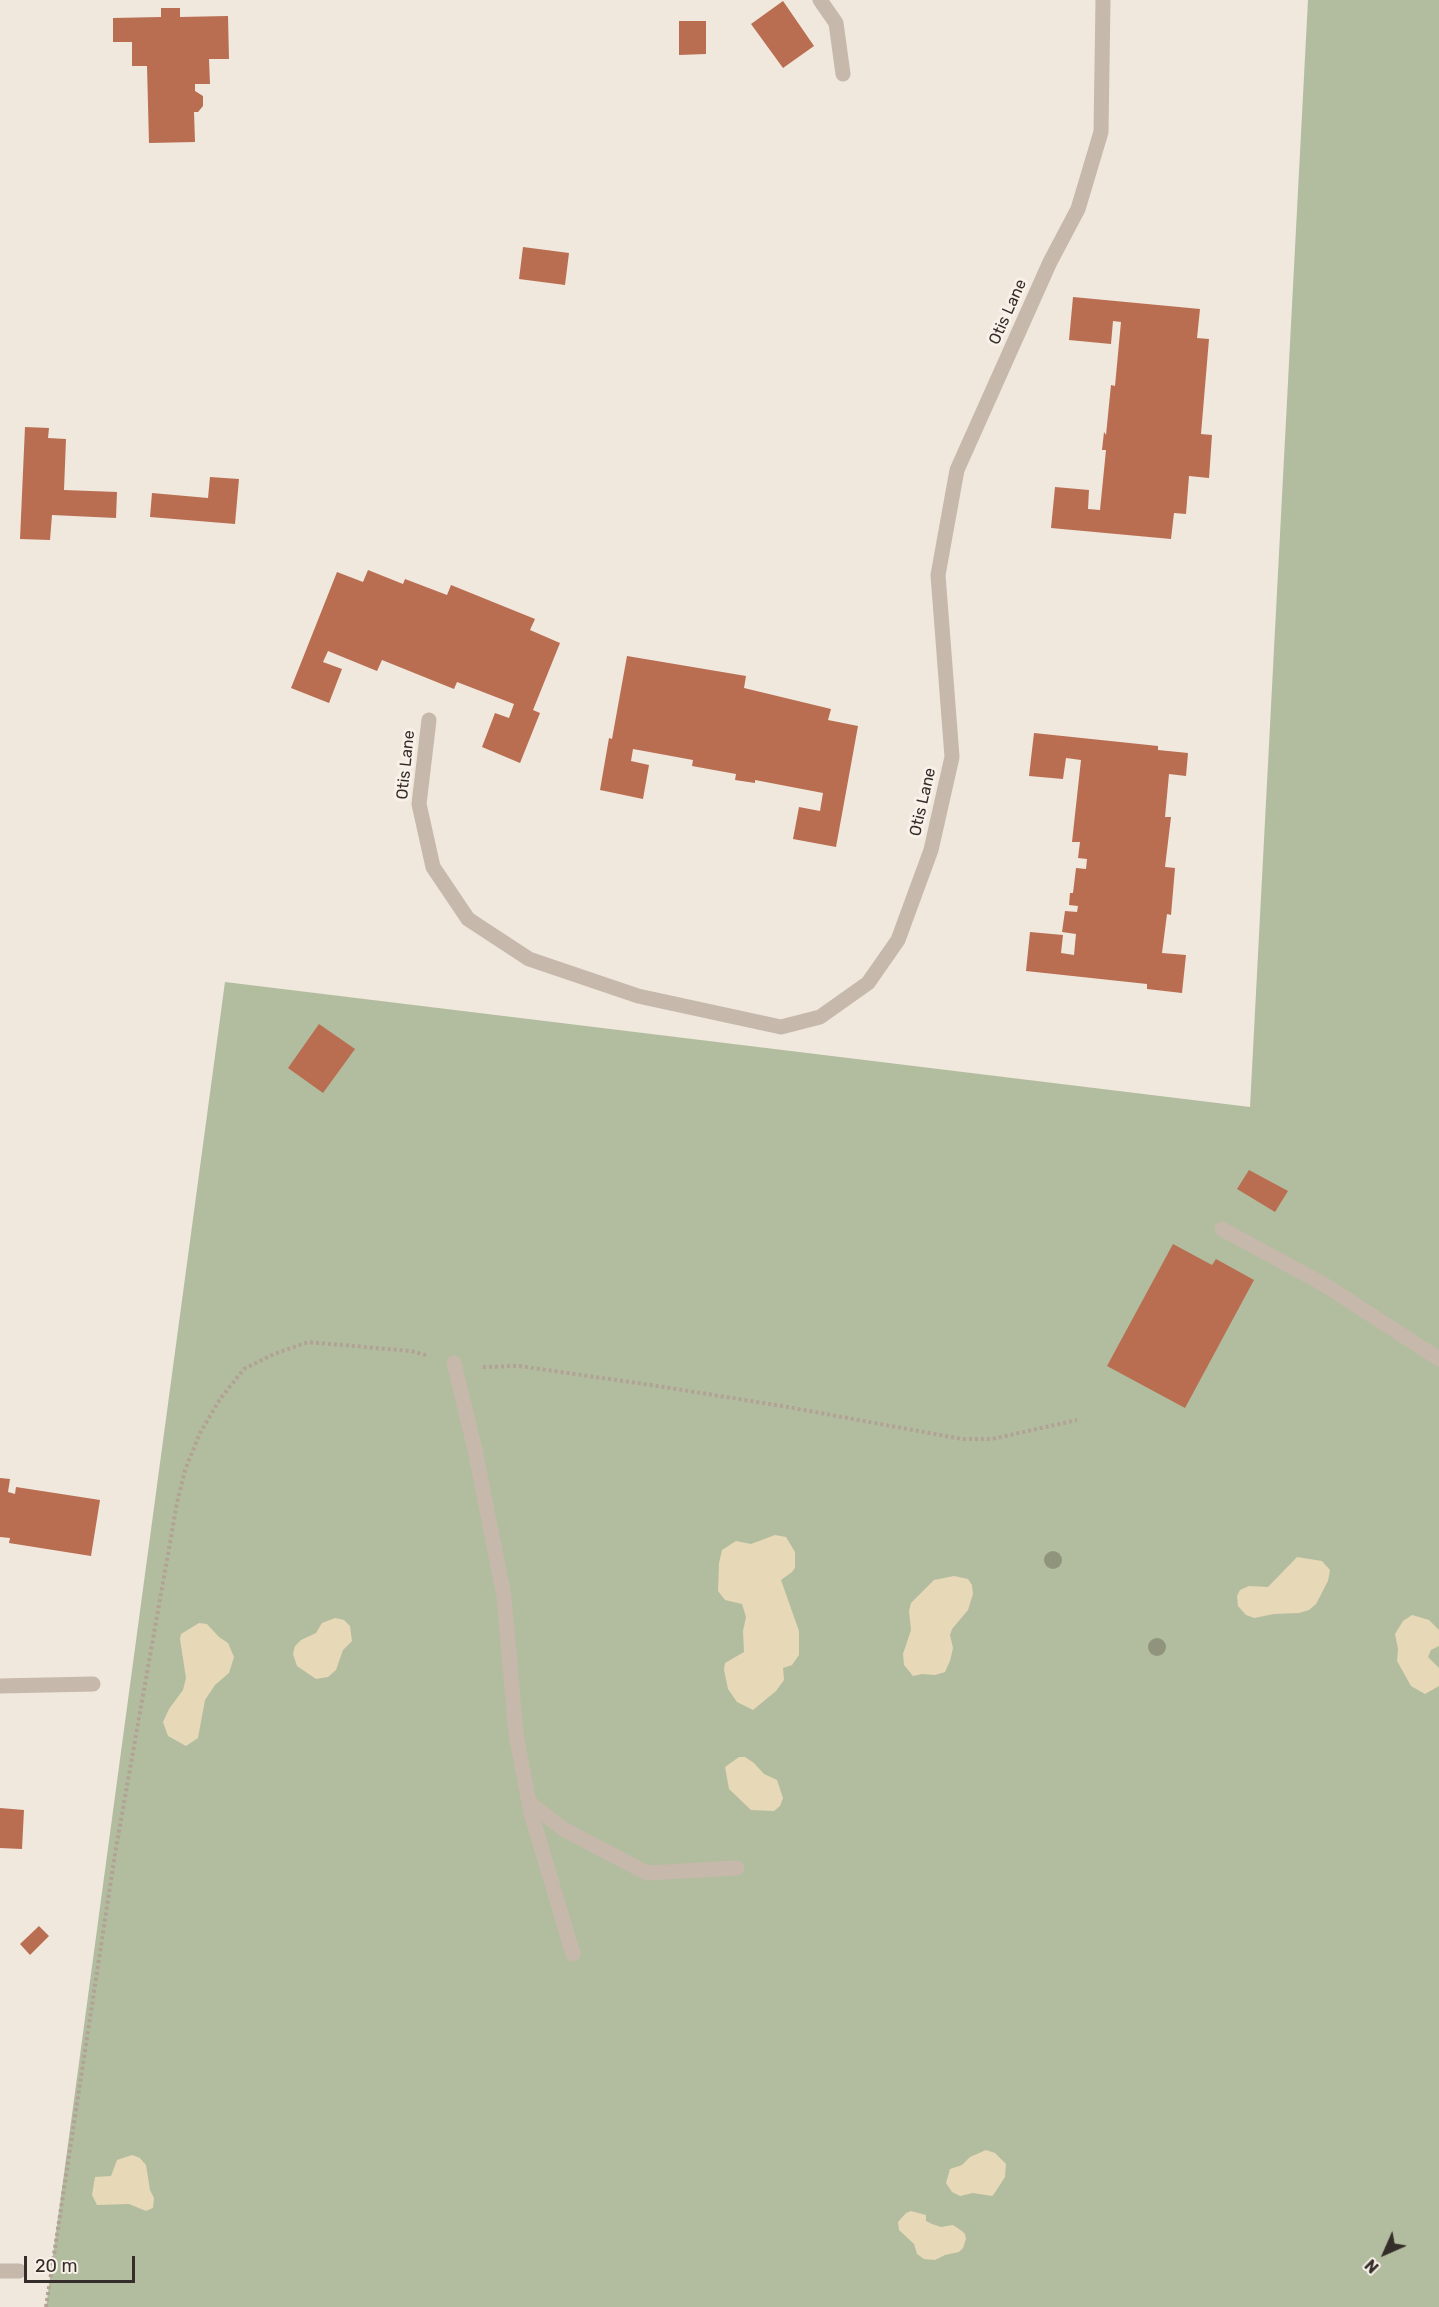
<!DOCTYPE html>
<style>
body{margin:0}
#map{position:relative;width:1439px;height:2307px;overflow:hidden;background:#f0e7dd;font-family:Rubik,sans-serif}
canvas{display:block}
.north{position:absolute;left:1355px;top:2223px;width:60px;height:60px;-webkit-text-stroke:4px #f8f1e9;paint-order:stroke;rotate:225deg;font-size:16px;font-weight:700;line-height:24px;text-align:center;color:#352d29}
.north::after{content:'';display:block;margin:auto;width:21px;height:27px;background:#352d29;clip-path:polygon(50% 0,100% 100%,50% 72%,0 100%)}
.scale{position:absolute;left:24px;top:2256px;width:111px;height:27px;box-sizing:border-box;border:3px solid #352d29;border-top:0;padding-left:8px;font-size:18px;line-height:21px;white-space:nowrap;color:#352d29;-webkit-text-stroke:4px #f8f1e9;paint-order:stroke}
</style>
<div id="map">
<canvas width="1439" height="2307"></canvas>
<div class="north">N</div>
<div class="scale">20 m</div>
</div>
<script>
const ctx = document.querySelector('canvas').getContext('2d');
ctx.lineJoin = 'round';
function paint(path, color) { ctx.fillStyle = color; ctx.fill(path, 'evenodd'); }
const toPath = rows => new Path2D(rows.map(r => 'M' + r).join(''));
function stroke(path, color, width, dash) { ctx.strokeStyle = color; ctx.lineWidth = width; ctx.lineCap = dash ? 'butt' : 'round'; ctx.setLineDash(dash || []); ctx.stroke(path); }
function write(font, color, halo, rows, align = 'center') {
  ctx.font = font + ' Rubik,sans-serif'; ctx.lineWidth = 6; ctx.setLineDash([]); ctx.textBaseline = 'middle'; ctx.strokeStyle = halo; ctx.fillStyle = color; for (const [text, x, y, turn = 0] of rows) {
    ctx.save(); ctx.translate(x, y); ctx.rotate((+turn || 0) * Math.PI / 180); ctx.textAlign = isNaN(turn) ? turn : align; if (halo) ctx.strokeText(text, 0, 0); ctx.fillText(text, 0, 0); ctx.restore();
  }
}
const green = toPath([
 [1308,0,1439,0,1439,2307,46,2307,225,982,1250,1107]
]);
const sand = toPath([
 [775,1535,786,1537,795,1552,795,1568,792,1572,781,1580,799,1631,799,1655,792,1665,783,1668,784,1680,776,1691,753,1710,737,1702,728,1689,724,1670,725,1663,744,1652,743,1631,746,1617,742,1604,725,1600,718,1591,719,1563,722,1550,736,1541,751,1544],
 [1297,1557,1322,1561,1330,1570,1328,1581,1316,1604,1309,1610,1299,1613,1274,1614,1254,1618,1246,1615,1238,1606,1237,1596,1240,1590,1249,1586,1268,1587],
 [954,1576,968,1579,972,1585,973,1594,968,1610,952,1629,950,1635,953,1648,950,1661,945,1672,935,1675,922,1674,913,1676,904,1665,903,1654,911,1630,909,1611,911,1603,934,1580],
 [1412,1615,1429,1620,1439,1630,1439,1646,1431,1650,1428,1657,1439,1668,1439,1686,1425,1694,1411,1686,1397,1661,1398,1649,1395,1634,1403,1621],
 [335,1618,344,1620,350,1626,352,1641,343,1650,336,1670,328,1677,316,1679,297,1666,293,1654,295,1646,301,1640,316,1633,322,1623],
 [199,1623,207,1624,219,1637,228,1643,234,1657,229,1673,215,1685,205,1700,198,1738,186,1746,168,1736,163,1722,169,1709,183,1690,186,1678,180,1639,181,1634],
 [739,1757,745,1757,754,1763,764,1774,777,1780,783,1798,780,1806,774,1811,751,1810,729,1789,725,1767],
 [986,2150,995,2153,1006,2164,1005,2177,994,2194,992,2196,973,2193,960,2196,952,2192,946,2183,950,2169,962,2165,970,2157],
 [132,2155,140,2158,146,2165,150,2190,154,2198,153,2208,146,2211,129,2204,97,2205,92,2195,95,2177,111,2176,117,2160],
 [911,2211,926,2215,926,2221,932,2224,941,2227,953,2225,962,2231,965,2234,966,2239,963,2248,959,2252,945,2255,935,2260,924,2259,917,2254,914,2244,899,2230,898,2222,906,2213]
]);
const building = toPath([
 [783,1,814,46,783,68,751,24],
 [161,8,180,8,180,17,228,16,229,59,209,59,210,84,195,84,195,91,203,96,203,106,198,112,194,112,195,142,149,143,147,66,132,66,132,42,113,42,113,18,161,17],
 [679,21,706,21,706,54,679,55],
 [523,247,569,253,565,285,519,279],
 [1073,297,1200,309,1197,338,1209,339,1201,434,1212,435,1209,478,1189,476,1186,514,1174,513,1171,539,1051,528,1055,487,1089,490,1088,509,1100,510,1106,450,1102,450,1104,432,1106,435,1111,385,1115,386,1121,322,1113,321,1111,344,1069,340],
 [25,427,49,428,48,438,66,439,64,490,117,492,116,518,52,515,50,540,20,539],
 [210,477,239,479,235,524,150,517,152,493,208,498],
 [368,570,403,584,405,579,447,595,451,585,535,619,530,630,560,643,533,710,540,713,520,763,482,747,495,713,509,718,514,704,457,682,454,689,382,660,377,671,328,651,323,662,342,669,329,703,291,688,337,572,363,582],
 [627,656,746,676,744,688,831,709,828,720,858,726,836,847,793,839,799,807,820,811,823,793,755,780,755,783,735,780,736,774,692,766,693,760,633,749,631,761,649,765,643,799,600,790,609,738,612,739],
 [1034,733,1158,746,1158,750,1188,753,1186,776,1169,774,1165,817,1171,817,1165,867,1175,868,1171,915,1167,914,1162,953,1186,955,1182,993,1147,989,1147,984,1026,971,1030,932,1063,935,1061,953,1074,955,1076,934,1062,932,1065,911,1077,912,1078,906,1069,905,1070,893,1073,893,1076,868,1086,869,1087,859,1078,858,1080,842,1072,842,1081,760,1066,758,1063,779,1029,776],
 [319,1024,355,1049,323,1093,288,1068],
 [1249,1170,1288,1191,1275,1212,1237,1189],
 [1173,1244,1212,1265,1216,1259,1254,1280,1185,1408,1107,1366],
 [0,1478,10,1479,8,1492,15,1494,16,1487,100,1500,91,1556,9,1543,10,1538,0,1537],
 [0,1808,24,1810,22,1849,0,1848],
 [39,1926,49,1936,30,1955,20,1944]
]);
const path = toPath([
 [483,1367,519,1366,651,1385,782,1406,962,1439,992,1439,1077,1420],
 [46,2307,115,1854,177,1503,185,1470,200,1433,220,1399,244,1369,274,1354,308,1342,411,1351,429,1356]
]);
const minor = toPath([
 [820,0,836,23,843,74],
 [429,720,419,804,433,867,468,919,529,959,638,996,781,1027,820,1017,868,983,898,940,931,850,952,757,938,575,957,470,1050,262,1078,209,1101,132,1103,0],
 [1222,1229,1325,1285,1439,1359],
 [454,1363,475,1450,504,1596,516,1734,531,1813,573,1954],
 [0,1686,93,1684],
 [529,1802,563,1829,647,1873,737,1868],
 [0,2271,19,2271]
]);
const trees = [
 [1053,1560],
 [1157,1647]
];
const streetNames = [
 ["Otis Lane",1008,312,-66],
 ["Otis Lane",406,765,-84],
 ["Otis Lane",923,802,-77]
];
paint(green, '#b2bd9f');
paint(sand, '#e7d8b7');
paint(building, '#b96e51');
stroke(path, '#b2a295', 4, [3, 3]);
stroke(minor, '#c6b8aa', 15);
ctx.fillStyle = '#91947d';
for (const [x, y] of trees) { ctx.beginPath(); ctx.arc(x, y, 9, 0, 2 * Math.PI); ctx.fill(); }
write('16px', '#352d29', '#f8f1e9', streetNames);
</script>
